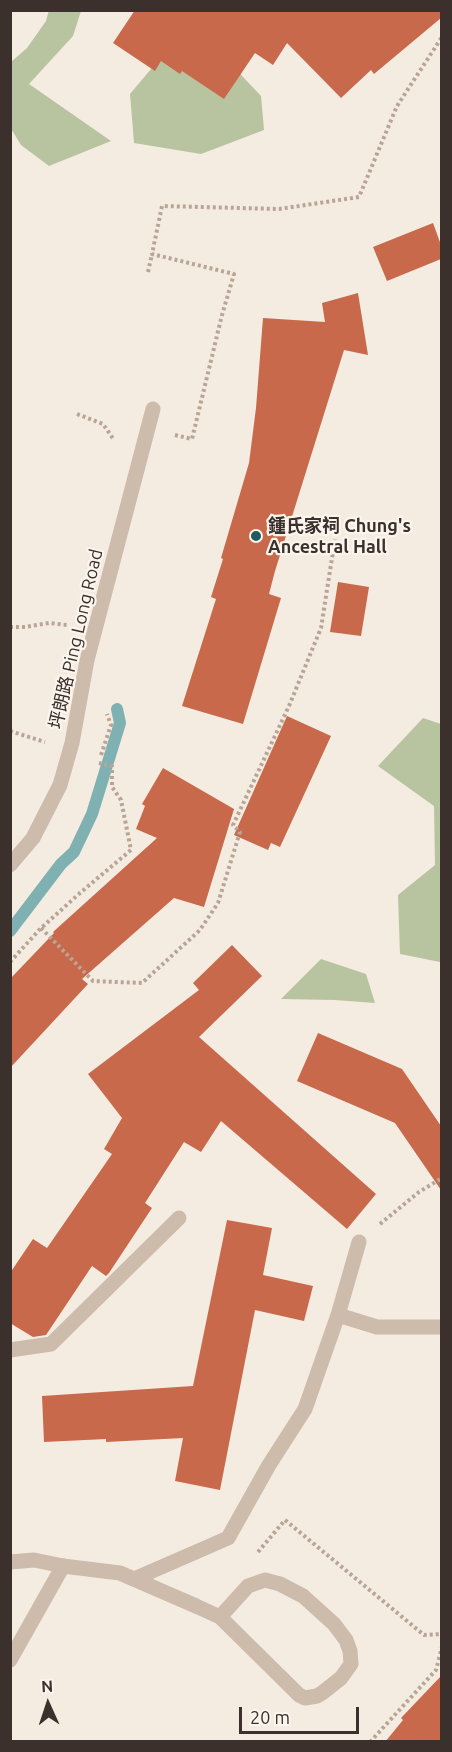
<!DOCTYPE html>
<meta charset="utf-8">
<style>
body{margin:0}
#map{position:relative;width:452px;height:1752px;overflow:hidden;background:#f4ebe1;font-family:Ubuntu,sans-serif}
canvas{display:block}
.frame{position:absolute;inset:0;border:12px solid #3b302b;pointer-events:none}
.north{position:absolute;left:18px;top:1674px;width:60px;height:60px;-webkit-text-stroke:4px #fbf5ee;paint-order:stroke;rotate:357deg;font-size:16px;font-weight:700;line-height:24px;text-align:center;color:#3b302b}
.north::after{content:'';display:block;margin:auto;width:21px;height:27px;background:#3b302b;clip-path:polygon(50% 0,100% 100%,50% 72%,0 100%)}
.scale{position:absolute;left:239px;top:1707px;width:120px;height:27px;box-sizing:border-box;border:3px solid #3b302b;border-top:0;padding-left:8px;font-size:18px;line-height:21px;white-space:nowrap;color:#3b302b;-webkit-text-stroke:4px #fbf5ee;paint-order:stroke}
</style>
<div id="map">
<canvas width="452" height="1752"></canvas>
<div class="frame"></div>
<div class="north">N</div>
<div class="scale">20 m</div>
</div>
<script>
const ctx = document.querySelector('canvas').getContext('2d');
ctx.lineJoin = 'round';
function paint(path, color) { ctx.fillStyle = color; ctx.fill(path, 'evenodd'); }
const toPath = rows => new Path2D(rows.map(r => 'M' + r).join(''));
function stroke(path, color, width, dash) { ctx.strokeStyle = color; ctx.lineWidth = width; ctx.lineCap = dash ? 'butt' : 'round'; ctx.setLineDash(dash || []); ctx.stroke(path); }
function write(font, color, halo, rows, align = 'center') {
  ctx.font = font + ' Ubuntu,"Noto Sans TC",sans-serif'; ctx.lineWidth = 4.5; ctx.setLineDash([]); ctx.textBaseline = 'middle'; ctx.strokeStyle = halo; ctx.fillStyle = color; for (const [text, x, y, turn = 0] of rows) {
    ctx.save(); ctx.translate(x, y); ctx.rotate((+turn || 0) * Math.PI / 180); ctx.textAlign = isNaN(turn) ? turn : align; if (halo) ctx.strokeText(text, 0, 0); ctx.fillText(text, 0, 0); ctx.restore();
  }
}
const green = toPath([
 [49,10,81,11,73,36,29,84,111,141,49,166,21,145,10,127,11,62,27,48,46,21],
 [167,50,228,61,261,96,264,130,201,154,134,143,130,94],
 [423,718,441,724,442,962,440,962,400,954,398,895,435,865,434,806,378,766],
 [321,959,366,974,375,1003,335,1000,281,999]
]);
const stream = toPath([
 [10,931,61,864,74,852,92,814,120,723,117,709]
]);
const building = toPath([
 [135,10,441,10,441,18,374,74,371,70,341,98,287,43,273,65,255,53,224,99,182,71,180,74,161,61,155,71,113,43],
 [433,223,441,245,441,259,387,281,373,247],
 [358,293,368,355,344,350,275,571,269,594,281,598,243,724,182,706,216,599,211,597,223,559,221,558,249,463,256,408,263,318,325,322,322,303],
 [338,582,369,587,361,636,330,632],
 [287,716,331,736,280,847,271,843,268,850,234,835],
 [163,768,234,809,204,907,174,898,82,979,88,984,10,1068,10,979,54,933,53,932,157,838,136,829,145,806,142,804],
 [232,945,262,976,199,1037,376,1194,347,1229,221,1121,201,1152,184,1142,145,1203,152,1208,109,1273,106,1276,92,1266,46,1335,33,1337,10,1323,10,1273,33,1239,47,1248,112,1154,104,1149,122,1118,88,1074,199,990,193,983],
 [318,1033,402,1069,441,1126,441,1190,395,1123,297,1081],
 [227,1220,272,1228,263,1275,313,1286,304,1321,255,1310,220,1490,175,1481,183,1438,106,1442,106,1439,44,1442,42,1396,193,1386],
 [441,1676,441,1742,385,1742,403,1720,401,1718]
]);
const path = toPath([
 [148,272,152,254],
 [77,414,103,424,114,440],
 [175,435,192,439,222,315,234,274,152,254,162,206,279,209,359,197,397,106,442,37],
 [10,627,25,627,49,623,67,625],
 [10,731,45,742],
 [101,755,111,725,107,714],
 [41,928,93,981,142,983,200,930,218,903,240,832,233,825,289,706,321,628,335,539],
 [10,962,41,928,80,893,131,850,121,800,112,787,112,766,99,763],
 [380,1224,419,1192,442,1178],
 [258,1552,285,1520,424,1635,442,1634],
 [370,1742,436,1670,442,1647]
]);
const lane = toPath([
 [338,1315,377,1327,442,1327],
 [10,1350,51,1344,179,1218],
 [134,1579,228,1538,269,1465,305,1409,338,1315,359,1242],
 [196,1606,220,1617,299,1695,305,1698,317,1696,322,1693,341,1678,351,1664,350,1651,346,1640,334,1624,303,1596,280,1584,265,1580,248,1586,220,1617],
 [10,1660,63,1566]
]);
const street = toPath([
 [10,865,33,838,60,785,72,743,87,660,153,409],
 [10,1562,34,1560,63,1566,120,1573,196,1606]
]);
const markers = [
 [256,536,6,"#1f5a5e"]
];
const poiNames = [
 ["鍾氏家祠 Chung's",268,526],
 ["Ancestral Hall",268,547]
];
const streetNames = [
 ["坪朗路 Ping Long Road",76,639,-77]
];
paint(green, '#b8c4a0');
stroke(stream, '#7fb0b2', 12);
paint(building, '#c8694b');
stroke(path, '#b9a596', 4, [3, 3]);
stroke(lane, '#cdbbac', 15);
stroke(street, '#cdbbac', 15);
for (const [x, y, r, color] of markers) { const dot = new Path2D(); dot.arc(x, y, r, 0, 2 * Math.PI); ctx.fillStyle = color; ctx.fill(dot); stroke(dot, '#fbf5ee', 2); }
write('bold 18px', '#3b302b', '#fbf5ee', poiNames, 'left');
write('18px', '#3b302b', '#fbf5ee', streetNames);
</script>
